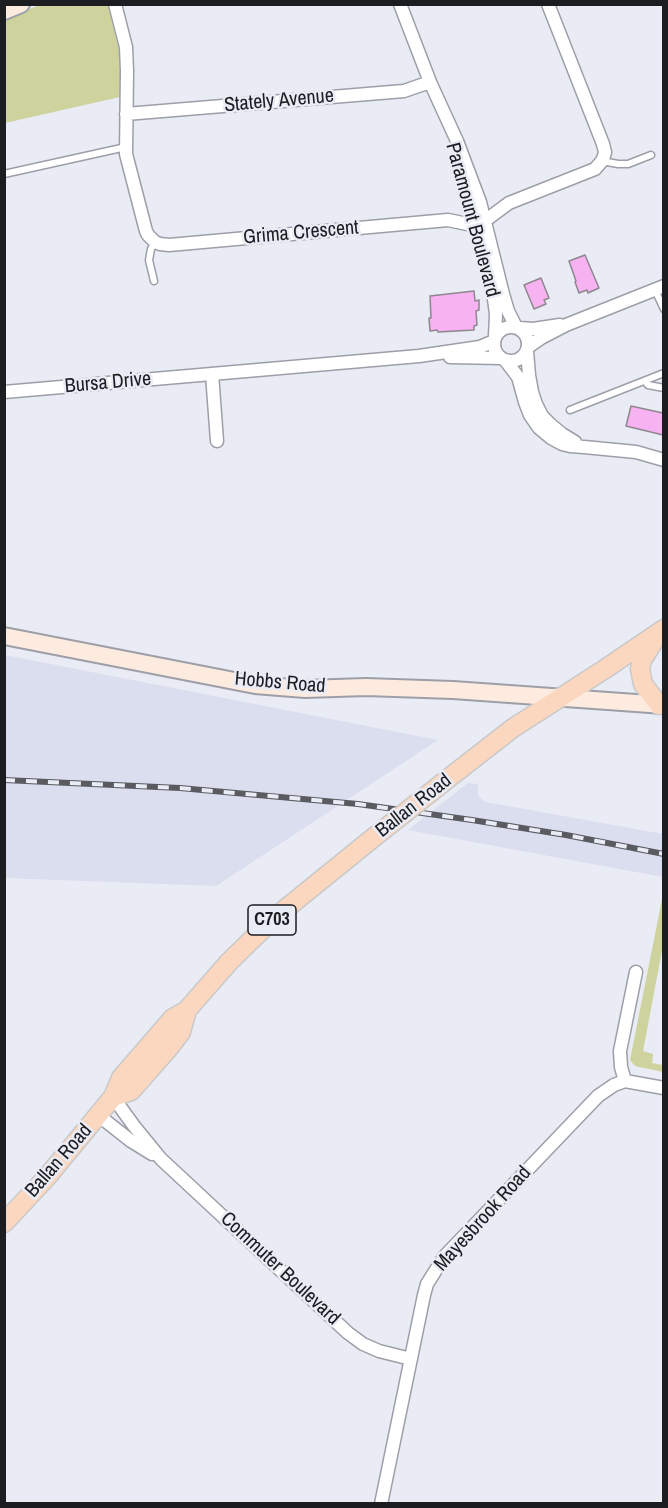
<!DOCTYPE html>
<style>
body{margin:0}
#map{position:relative;width:668px;height:1508px;overflow:hidden;background:#e9ebf5;font-family:"Archivo Narrow",sans-serif}
canvas{display:block}
.frame{position:absolute;inset:0;border:6px solid #1c1d20;pointer-events:none}
</style>
<div id="map">
<canvas width="668" height="1508"></canvas>
<div class="frame"></div>
</div>
<script>
const ctx = document.querySelector('canvas').getContext('2d');
ctx.lineJoin = 'round';
function paint(path, color) { ctx.fillStyle = color; ctx.fill(path, 'evenodd'); }
const toPath = rows => new Path2D(rows.map(r => 'M' + r).join(''));
function stroke(path, color, width, dash) { ctx.strokeStyle = color; ctx.lineWidth = width; ctx.lineCap = dash ? 'butt' : 'round'; ctx.setLineDash(dash || []); ctx.stroke(path); }
function write(font, color, halo, rows, align = 'center') {
  ctx.font = font + ' "Archivo Narrow",sans-serif'; ctx.lineWidth = 5; ctx.setLineDash([]); ctx.textBaseline = 'middle'; ctx.strokeStyle = halo; ctx.fillStyle = color; for (const [text, x, y, turn = 0] of rows) {
    ctx.save(); ctx.translate(x, y); ctx.rotate((+turn || 0) * Math.PI / 180); ctx.textAlign = isNaN(turn) ? turn : align; if (halo) ctx.strokeText(text, 0, 0); ctx.fillText(text, 0, 0); ctx.restore();
  }
}
const built = toPath([
 [5,655,438,740,216,886,5,878],
 [468,783,478,784,478,796,486,802,663,834,663,877,408,830]
]);
const green = toPath([
 [40,5,108,5,120,54,120,97,5,123,4,18],
 [662,899,664,899,663,945,643,1051,653,1054,652,1063,663,1065,663,1072,635,1066,630,1060]
]);
const building = toPath([
 [585,255,599,288,588,293,587,290,579,293,575,282,576,281,569,261,585,255],
 [541,278,549,298,544,300,546,304,534,309,524,285,541,278],
 [474,291,475,301,479,300,479,310,476,311,477,325,474,326,474,330,438,332,437,330,430,331,429,318,431,318,430,296,474,291],
 [631,406,663,413,663,435,626,426,631,406]
]);
const lane = toPath([
 [602,161,618,164,628,164,651,155],
 [4,174,126,147],
 [154,281,149,260,151,249,155,242],
 [655,290,664,309],
 [645,381,648,385,664,388],
 [570,410,664,373]
]);
const street = toPath([
 [115,4,126,47,127,71,126,154,146,231,148,235,155,242,160,244,169,245,448,220,477,226],
 [400,4,430,82,457,141,480,202,503,294,508,311,516,327],
 [126,114,404,91,430,82],
 [458,163,471,205,491,277,496,314,495,336],
 [486,220,509,203,595,169,602,161,604,156,605,152,603,144,548,4],
 '494 344a17 17 0 1 1 34 0a17 17 0 1 1-34 0Z',
 [520,328,533,329,560,325],
 [528,347,541,338,566,325,664,286],
 [527,351,529,375,532,392,536,404,542,416,551,425,562,434,575,442],
 [450,357,501,358],
 [505,360,518,377,525,402,530,415,539,428,551,438,562,444,570,446,584,447,636,452,664,460],
 [212,374,217,441],
 [4,392,419,356,480,347,494,341],
 [625,1081,621,1067,620,1051,636,972],
 [113,1097,134,1126,161,1159,348,1333,363,1344,379,1351,411,1359],
 [98,1115,131,1141,152,1154],
 [381,1504,424,1295,427,1284,444,1257,598,1096,614,1085,625,1081,664,1088]
]);
const secondary = toPath([
 [4,11,21,4],
 [4,636,255,685,305,689,366,687,453,690,664,705]
]);
const primary = toPath([
 [656,638,642,660,640,669,643,684,659,705],
 [450,777,513,728,605,669,664,629],
 [113,1097,131,1091,168,1049,181,1032,187,1010],
 [4,1223,47,1177,113,1097,121,1078,173,1018,187,1010,229,962,273,919,368,842]
]);
const rail = toPath([
 [4,780,180,788,358,804,472,820,566,835,664,854]
]);
const primaryBridge = toPath([
 [368,842,450,777]
]);
const shields = [
 [272,920,48]
];
const shieldNames = [
 ["C703",272,920]
];
const streetNames = [
 ["Stately Avenue",279,101,-5],
 ["Paramount Boulevard",472,220,75],
 ["Grima Crescent",301,233,-5],
 ["Bursa Drive",108,383,-5],
 ["Hobbs Road",280,683,5],
 ["Ballan Road",414,806,-38],
 ["Ballan Road",59,1161,-49],
 ["Mayesbrook Road",483,1219,-48],
 ["Commuter Boulevard",280,1269,43]
];
paint(built, '#dadeef');
paint(green, '#ced39e');
paint(building, '#f7b2f2');
stroke(building, '#8f878e', 1.5);
stroke(lane, '#9d9fa8', 9);
stroke(street, '#9d9fa8', 15);
stroke(secondary, '#9d9fa8', 20);
stroke(primary, '#c9c9c9', 21);
stroke(lane, '#fff', 6);
stroke(street, '#fff', 12);
stroke(secondary, '#fdebdf', 16);
stroke(primary, '#fbd7bf', 18);
stroke(rail, '#5a5b60', 6);
stroke(rail, '#e9ebf5', 4, [11]);
stroke(primaryBridge, '#c9c9c9', 21, []);
stroke(primaryBridge, '#fbd7bf', 18);
for (const [x, y, w] of shields) { const box = new Path2D(); box.roundRect(x - w / 2, y - 15, w, 30, 4.5); ctx.fillStyle = '#e9ebf5'; ctx.fill(box); stroke(box, '#1c1d20', 1.5); }
write('bold 18px', '#1c1d20', null, shieldNames);
write('20px', '#1c1d20', '#e9ebf5', streetNames);
</script>
